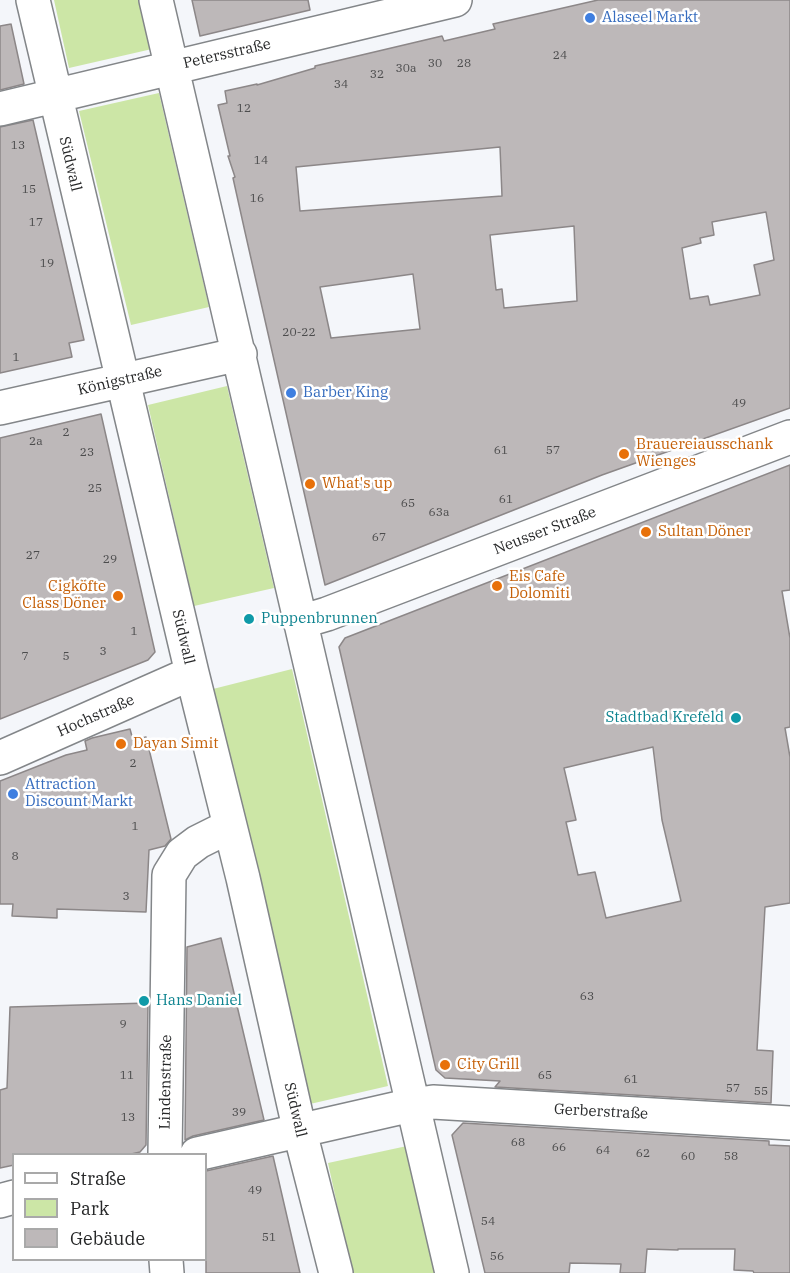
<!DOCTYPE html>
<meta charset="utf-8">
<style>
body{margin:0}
#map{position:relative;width:790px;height:1273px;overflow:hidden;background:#f4f6fa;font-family:"IBM Plex Serif",serif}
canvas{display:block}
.legend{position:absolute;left:12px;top:1153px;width:195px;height:108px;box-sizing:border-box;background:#fff;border:2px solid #a9a9a9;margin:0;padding:8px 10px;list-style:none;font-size:18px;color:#272829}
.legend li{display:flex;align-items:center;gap:12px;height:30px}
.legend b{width:30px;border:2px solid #a9a9a9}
</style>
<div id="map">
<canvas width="790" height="1273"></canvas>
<ul class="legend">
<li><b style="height:8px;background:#fff"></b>Straße</li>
<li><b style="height:16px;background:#cce6a6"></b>Park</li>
<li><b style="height:16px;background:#bdb8b9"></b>Gebäude</li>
</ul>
</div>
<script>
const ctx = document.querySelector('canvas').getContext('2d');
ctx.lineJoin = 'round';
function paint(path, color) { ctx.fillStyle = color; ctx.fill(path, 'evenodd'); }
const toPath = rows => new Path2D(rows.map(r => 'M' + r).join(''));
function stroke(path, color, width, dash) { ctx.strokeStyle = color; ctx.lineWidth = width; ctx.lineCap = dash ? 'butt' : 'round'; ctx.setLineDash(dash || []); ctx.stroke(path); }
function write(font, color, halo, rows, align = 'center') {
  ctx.font = font + ' "IBM Plex Serif",serif'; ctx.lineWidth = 5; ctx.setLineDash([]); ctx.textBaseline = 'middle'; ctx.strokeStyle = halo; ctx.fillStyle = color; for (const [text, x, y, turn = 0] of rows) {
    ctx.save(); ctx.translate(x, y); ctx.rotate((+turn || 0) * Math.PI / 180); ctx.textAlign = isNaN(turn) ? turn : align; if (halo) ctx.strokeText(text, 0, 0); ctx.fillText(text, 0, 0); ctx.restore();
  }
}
const green = toPath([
 [54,0,141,0,152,49,69,68],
 [159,93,209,307,131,325,79,111],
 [227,386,274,588,194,606,148,405],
 [292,669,388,1086,310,1104,213,689],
 [407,1146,436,1273,352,1273,328,1163]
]);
const building = toPath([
 [192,0,308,0,310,10,200,36,192,0],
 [598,0,790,0,790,408,602,475,325,585,245,232,233,178,235,177,228,156,230,156,218,105,227,103,225,91,257,84,257,85,315,68,315,66,442,36,444,41,495,29,493,24,598,0],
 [500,147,502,196,300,211,296,167,500,147],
 [766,212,774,260,754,265,760,295,710,305,708,296,690,299,682,248,701,243,700,238,714,235,712,222,766,212],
 [574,226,577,301,504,308,502,289,496,290,490,235,574,226],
 [413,274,420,329,331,338,320,287,413,274],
 [11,24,24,84,0,90,0,26,11,24],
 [33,120,84,340,69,343,72,357,0,373,0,127,33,120],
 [101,414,155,652,148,660,0,719,0,438,101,414],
 [790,465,790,590,782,591,790,638,790,727,785,728,790,757,790,903,765,907,757,1050,773,1051,771,1103,495,1087,500,1081,445,1078,436,1070,339,647,345,638,790,465],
 [653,747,662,820,681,901,606,918,595,872,578,875,566,822,576,820,564,768,653,747],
 [130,729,133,740,146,737,171,839,165,846,149,850,146,912,57,909,57,918,12,916,13,904,0,904,0,781,66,755,87,750,85,741,92,738,130,729],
 [221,938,264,1120,193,1136,185,1140,187,947,221,938],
 [148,1003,146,1145,140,1152,127,1155,14,1155,14,1165,0,1168,0,1090,7,1088,10,1007,148,1003],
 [463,1123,769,1141,769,1145,790,1146,790,1273,754,1273,753,1271,734,1270,735,1249,678,1249,678,1250,647,1249,645,1273,620,1273,621,1264,570,1263,569,1273,485,1273,452,1135,463,1123],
 [273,1156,300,1273,206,1273,206,1171,273,1156]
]);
const minor = toPath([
 [33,0,192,673,243,878,300,1132,336,1273],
 [156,0,452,1273],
 [0,109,455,0],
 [0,408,240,354],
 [300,622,327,614,790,437],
 [0,758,192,673],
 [165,1154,169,875,182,854,198,842,230,826],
 [197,1154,412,1105,433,1102,790,1123],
 [0,1201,14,1197],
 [166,1260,167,1273]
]);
const markers = [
 [590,18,6,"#3f7fe0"],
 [291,393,6,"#3f7fe0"],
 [624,454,6,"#e8710a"],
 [310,484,6,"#e8710a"],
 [646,532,6,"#e8710a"],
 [497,586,6,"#e8710a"],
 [118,596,6,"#e8710a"],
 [249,619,6,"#0f9aa8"],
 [736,718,6,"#0f9aa8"],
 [121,744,6,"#e8710a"],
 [13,794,6,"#3f7fe0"],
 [144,1001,6,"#0f9aa8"],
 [445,1065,6,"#e8710a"]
];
const numberNames = [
 ["24",560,56],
 ["30",435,64],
 ["28",464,64],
 ["30a",406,69],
 ["32",377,75],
 ["34",341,85],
 ["12",244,109],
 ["13",18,146],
 ["14",261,161],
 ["15",29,190],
 ["16",257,199],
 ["17",36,223],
 ["19",47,264],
 ["20-22",299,333],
 ["1",16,358],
 ["49",739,404],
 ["2",66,433],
 ["2a",36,442],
 ["61",501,451],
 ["57",553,451],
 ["23",87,453],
 ["25",95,489],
 ["61",506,500],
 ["65",408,504],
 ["63a",439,513],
 ["67",379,538],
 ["27",33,556],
 ["29",110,560],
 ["1",134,632],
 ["3",103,652],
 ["7",25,657],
 ["5",66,657],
 ["2",133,764],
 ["1",135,827],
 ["8",15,857],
 ["3",126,897],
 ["63",587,997],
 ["9",123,1025],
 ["11",127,1076],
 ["65",545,1076],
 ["61",631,1080],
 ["57",733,1089],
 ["55",761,1092],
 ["39",239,1113],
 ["13",128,1118],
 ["68",518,1143],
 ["66",559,1148],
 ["64",603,1151],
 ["62",643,1154],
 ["60",688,1157],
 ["58",731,1157],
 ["49",255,1191],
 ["54",488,1222],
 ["51",269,1238],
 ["56",497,1257]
];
const shopNames = [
 ["Alaseel Markt",602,18],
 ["Barber King",303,393],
 ["Attraction",25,785],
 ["Discount Markt",25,802]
];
const streetNames = [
 ["Petersstraße",227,54,-13],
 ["Südwall",70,164,77],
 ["Königstraße",120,381,-13],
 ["Neusser Straße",545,531,-21],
 ["Südwall",183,637,77],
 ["Hochstraße",96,716,-24],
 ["Lindenstraße",166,1082,-89],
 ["Südwall",295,1110,77],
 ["Gerberstraße",601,1112,3]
];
const foodNames = [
 ["Brauereiausschank",636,445],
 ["Wienges",636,462],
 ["What's up",322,484],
 ["Sultan Döner",658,532],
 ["Eis Cafe",509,577],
 ["Dolomiti",509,594],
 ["Cigköfte",106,587,"right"],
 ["Class Döner",106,604,"right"],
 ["Dayan Simit",133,744],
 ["City Grill",457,1065]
];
const cultureNames = [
 ["Puppenbrunnen",261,619],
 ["Stadtbad Krefeld",724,718,"right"],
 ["Hans Daniel",156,1001]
];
paint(green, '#cce6a6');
paint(building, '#bdb8b9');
stroke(building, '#8c8788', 1.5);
stroke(minor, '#838689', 36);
stroke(minor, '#fff', 33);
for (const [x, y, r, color] of markers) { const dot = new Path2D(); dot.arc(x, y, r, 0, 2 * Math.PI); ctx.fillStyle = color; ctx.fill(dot); stroke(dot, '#fff', 2); }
write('12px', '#4c4c4d', null, numberNames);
write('15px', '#366cbe', '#fff', shopNames, 'left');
write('15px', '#272829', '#fff', streetNames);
write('15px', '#c56008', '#fff', foodNames, 'left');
write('15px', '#0d838f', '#fff', cultureNames, 'left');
</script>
